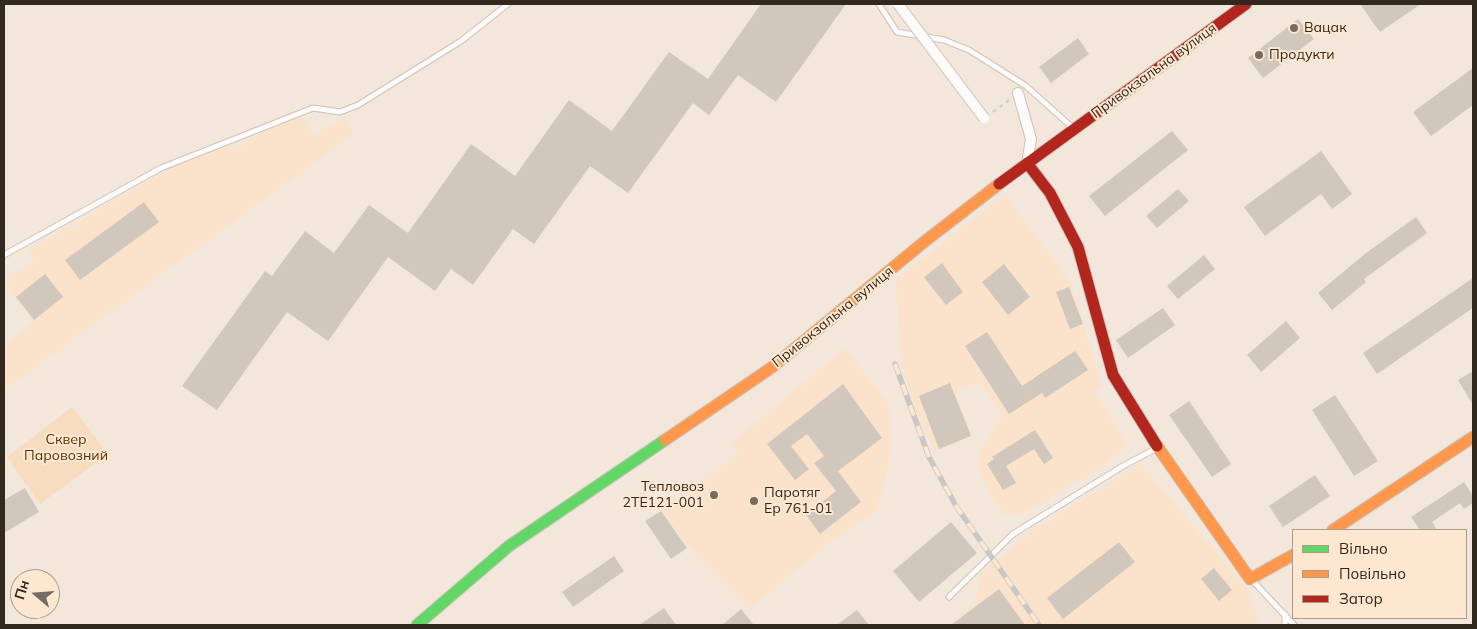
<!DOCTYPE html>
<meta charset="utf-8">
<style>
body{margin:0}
#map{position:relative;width:1477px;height:629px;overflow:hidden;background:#f3e7db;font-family:Mulish,sans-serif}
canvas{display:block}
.frame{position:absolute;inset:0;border:5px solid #32281e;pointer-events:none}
.legend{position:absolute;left:1292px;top:529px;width:175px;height:90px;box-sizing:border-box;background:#fde7d1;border:1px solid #ac9b89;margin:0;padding:6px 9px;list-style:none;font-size:15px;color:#32281e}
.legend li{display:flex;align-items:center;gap:10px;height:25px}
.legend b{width:25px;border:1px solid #ac9b89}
.north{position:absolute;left:10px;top:569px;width:50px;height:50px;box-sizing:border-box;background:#fde7d1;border:1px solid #ac9b89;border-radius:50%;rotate:288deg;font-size:14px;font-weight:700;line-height:20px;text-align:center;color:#32281e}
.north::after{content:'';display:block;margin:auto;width:18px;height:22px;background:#766b60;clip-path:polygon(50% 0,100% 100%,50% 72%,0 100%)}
</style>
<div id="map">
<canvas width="1477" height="629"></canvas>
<div class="frame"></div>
<ul class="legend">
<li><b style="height:6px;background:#63d668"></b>Вільно</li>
<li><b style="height:6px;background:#ff974d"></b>Повільно</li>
<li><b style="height:6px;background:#b3261e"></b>Затор</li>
</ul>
<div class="north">Пн</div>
</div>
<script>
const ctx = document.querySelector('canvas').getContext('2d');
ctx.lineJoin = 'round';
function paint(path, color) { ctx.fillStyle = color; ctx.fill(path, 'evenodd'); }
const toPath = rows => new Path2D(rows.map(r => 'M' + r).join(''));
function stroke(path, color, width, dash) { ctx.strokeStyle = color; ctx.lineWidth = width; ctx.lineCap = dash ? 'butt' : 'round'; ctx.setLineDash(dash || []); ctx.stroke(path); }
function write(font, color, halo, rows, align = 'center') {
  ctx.font = font + ' Mulish,sans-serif'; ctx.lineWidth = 4; ctx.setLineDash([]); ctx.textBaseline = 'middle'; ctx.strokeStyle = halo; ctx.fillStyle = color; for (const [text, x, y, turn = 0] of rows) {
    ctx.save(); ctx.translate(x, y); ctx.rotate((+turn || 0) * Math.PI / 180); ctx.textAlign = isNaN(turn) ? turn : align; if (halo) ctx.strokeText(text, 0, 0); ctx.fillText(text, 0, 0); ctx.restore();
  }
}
const built = toPath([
 [302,116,315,136,345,117,355,133,4,390,4,346,33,322,10,289,8,278,34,261,28,251,67,227,73,227,90,214,214,143,237,147,262,132],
 [1005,194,1072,285,1102,387,1095,392,1128,445,1106,464,1022,514,1003,514,989,492,976,464,981,451,1002,415,980,382,955,391,973,437,934,451,913,403,902,364,895,280],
 [845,348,889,404,891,451,881,499,875,512,829,543,750,609,700,560,661,511,739,454,731,443],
 [1141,464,1247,589,1260,625,948,625,975,604,981,574,1032,531]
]);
const green = toPath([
 [72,407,108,454,40,504,7,457]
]);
const building = toPath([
 [761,4,846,4,776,102,738,75,709,115,693,103,628,193,590,166,534,244,513,229,473,285,451,269,435,291,388,257,328,341,287,312,217,410,182,386,265,271,272,276,305,231,334,253,369,205,408,233,471,144,515,176,569,100,612,131,669,52,708,79],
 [1360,4,1421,4,1380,32],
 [1298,19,1314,39,1263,78,1248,58],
 [1078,38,1089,54,1051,83,1039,67],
 [1473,68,1473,105,1431,136,1413,112],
 [1172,131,1188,150,1105,216,1089,196],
 [1321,151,1352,194,1332,209,1321,194,1265,236,1244,207],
 [1178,189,1189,201,1157,228,1146,216],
 [144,202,159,222,80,280,65,260],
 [1416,217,1427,233,1364,279,1366,282,1332,310,1318,293,1366,253],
 [1204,255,1215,269,1178,299,1167,286],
 [942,263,963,292,946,305,924,277],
 [1004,264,1030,297,1008,315,982,282],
 [45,274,63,297,34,320,16,297],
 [1473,278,1473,308,1377,374,1363,353],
 [1069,287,1083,324,1070,329,1056,292],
 [1163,308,1175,325,1128,358,1116,340],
 [1286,321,1300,338,1261,372,1247,355],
 [987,332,1022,386,1075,351,1088,370,1045,398,1042,393,1009,414,965,346],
 [1473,371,1473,405,1458,380],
 [950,383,971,436,939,449,919,396],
 [843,384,882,438,838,471,861,502,820,534,806,515,836,491,814,463,824,456,807,434,791,446,809,469,795,480,767,444],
 [1335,395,1378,461,1354,476,1312,410],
 [1189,401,1231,464,1212,477,1169,415],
 [1035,430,1053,458,1044,464,1034,449,1006,466,1016,483,1003,490,987,464,994,459,992,457],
 [1315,475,1330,496,1283,527,1269,506],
 [1464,482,1473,496,1473,503,1464,509,1460,503,1432,522,1437,530,1420,530,1411,517],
 [25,488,39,512,4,533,4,500],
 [661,511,687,548,671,559,645,521],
 [951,522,977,553,919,602,893,571],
 [1119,542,1135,562,1063,619,1047,598],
 [614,556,624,571,573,607,562,592],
 [1214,568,1232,590,1219,601,1201,579],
 [999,589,1025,625,951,625],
 [664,608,676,625,639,625],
 [741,609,754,625,722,625],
 [857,610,869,625,837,625]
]);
const path = toPath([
 [993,112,1009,100]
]);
const lane = toPath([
 [879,4,897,32,944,40,969,50,1026,86,1073,128],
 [4,255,161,168,313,108,340,112,358,105,461,41,508,4],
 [1252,580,1294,625],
 [949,597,1013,534,1123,466,1157,448],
 [1285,625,1285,614]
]);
const street = toPath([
 [1018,93,1031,139,1027,163]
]);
const fast = toPath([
 [417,625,509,546,665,440]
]);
const slow = toPath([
 [665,440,771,368,924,242,999,184],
 [1157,446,1250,579,1293,555],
 [1333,530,1473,437]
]);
const jam = toPath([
 [1027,163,1050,193,1078,247,1113,375,1157,446],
 [999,184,1246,4]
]);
const rail = toPath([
 [895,364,929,457,956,506,1039,625]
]);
const streetBridge = toPath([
 [898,4,984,118]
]);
const markers = [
 [1294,28,5,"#766b60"],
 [1259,55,5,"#766b60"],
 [714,495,5,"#766b60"],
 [754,501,5,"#766b60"]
];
const poiNames = [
 ["Вацак",1304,28],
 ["Продукти",1269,55],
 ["Тепловоз",704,487,"right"],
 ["2ТЕ121-001",704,503,"right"],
 ["Паротяг",764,493],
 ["Ер 761-01",764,509]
];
const streetNames = [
 ["Привокзальна вулиця",1154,71,-36],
 ["Привокзальна вулиця",833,317,-39]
];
const parkNames = [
 ["Сквер",66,440],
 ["Паровозний",66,456]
];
paint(built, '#fae3ca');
paint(green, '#f7dcc0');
paint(building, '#d1c7bd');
stroke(lane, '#cdc3b8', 7);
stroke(street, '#cdc3b8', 12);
stroke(fast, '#cdc3b8', 13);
stroke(slow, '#cdc3b8', 13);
stroke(jam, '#cdc3b8', 13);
stroke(path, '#d4d1cd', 2.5, [4, 4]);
stroke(lane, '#fdfbfa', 5);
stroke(street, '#fdfbfa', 10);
stroke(fast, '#63d668', 11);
stroke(slow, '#ff974d', 11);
stroke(jam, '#b3261e', 11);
stroke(rail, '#cac7c4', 5.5);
stroke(rail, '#fde7d1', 4, [11]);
stroke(streetBridge, '#cdc3b8', 12, []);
stroke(streetBridge, '#fdfbfa', 10);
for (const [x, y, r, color] of markers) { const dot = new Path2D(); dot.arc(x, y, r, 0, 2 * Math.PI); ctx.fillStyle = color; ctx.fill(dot); stroke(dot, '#fde7d1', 2); }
write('14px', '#32281e', '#fde7d1', poiNames, 'left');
write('14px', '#32281e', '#fde7d1', streetNames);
write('14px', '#583502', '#fde7d1', parkNames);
</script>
